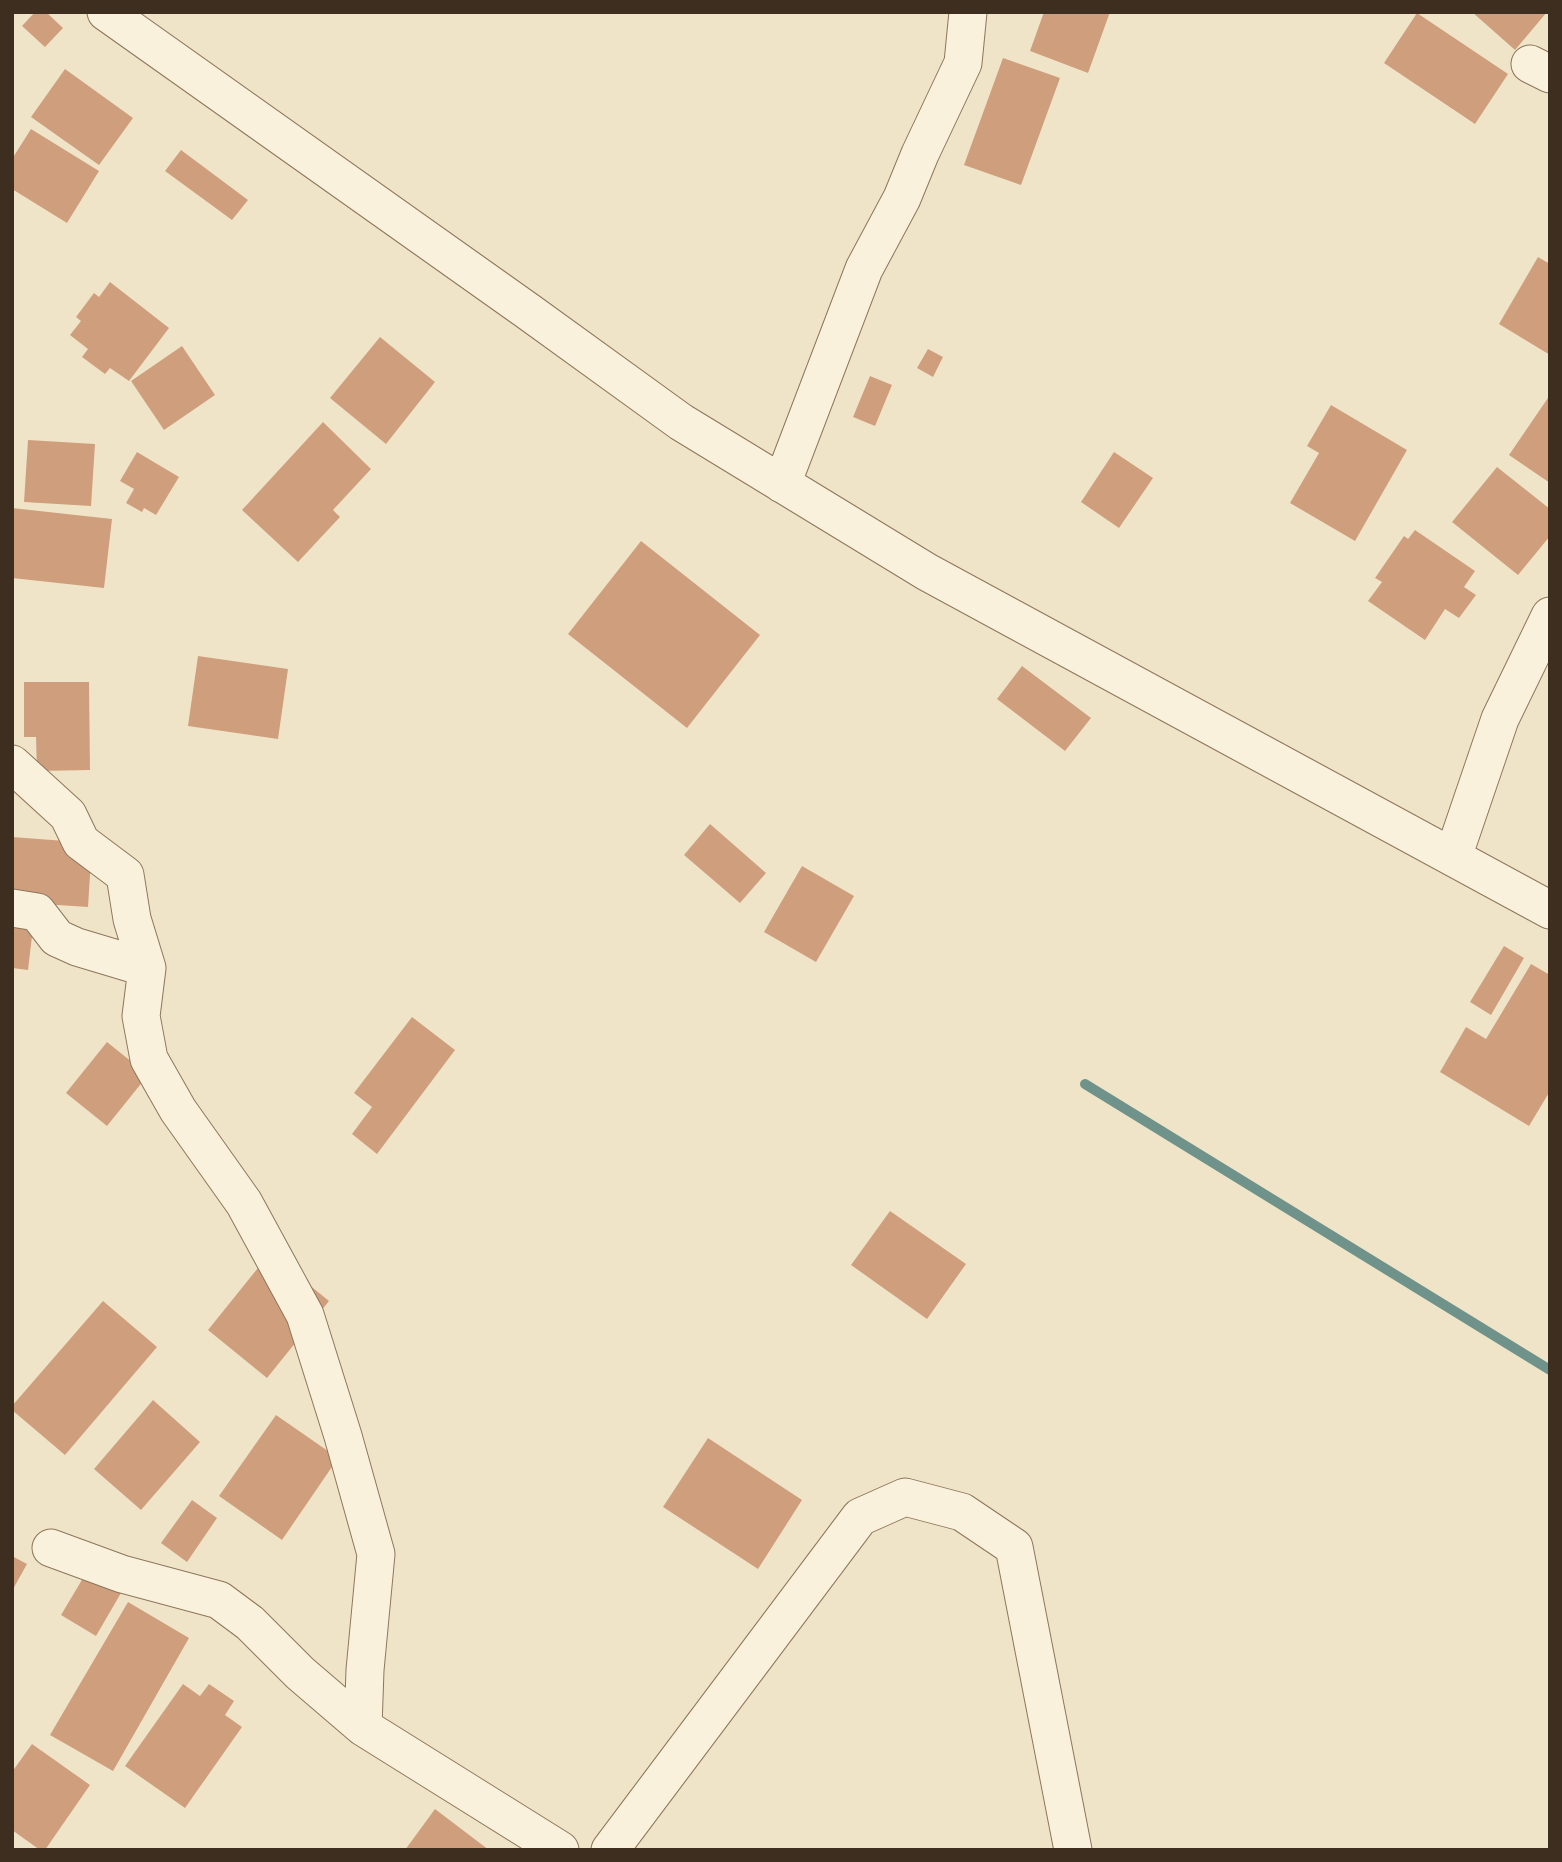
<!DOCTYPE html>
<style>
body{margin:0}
#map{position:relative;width:1562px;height:1862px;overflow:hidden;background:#f0e4c8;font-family:Spectral,serif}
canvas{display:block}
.frame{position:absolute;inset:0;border:14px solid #3d2e20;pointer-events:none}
</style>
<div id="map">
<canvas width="1562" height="1862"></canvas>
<div class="frame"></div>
</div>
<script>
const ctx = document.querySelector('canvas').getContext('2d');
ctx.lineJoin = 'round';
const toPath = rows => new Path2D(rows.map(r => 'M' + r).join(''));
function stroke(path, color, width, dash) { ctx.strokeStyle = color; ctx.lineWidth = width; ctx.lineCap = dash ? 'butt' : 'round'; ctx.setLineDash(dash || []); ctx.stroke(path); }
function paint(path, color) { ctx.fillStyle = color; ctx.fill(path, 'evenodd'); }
const stream = toPath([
 [1085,1084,1550,1370]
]);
const building = toPath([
 [35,12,46,12,63,28,45,47,22,26],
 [1044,12,1110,12,1088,73,1030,51],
 [1472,12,1547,12,1515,50],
 [1417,13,1508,74,1475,124,1384,63],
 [1003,58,1060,78,1021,185,964,165],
 [65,69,133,118,99,165,31,117],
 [31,129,99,171,67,223,12,189,12,159],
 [181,150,248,200,232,220,165,171],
 [1538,257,1550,264,1550,355,1499,324],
 [110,282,169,328,129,381,110,368,105,374,82,357,88,349,70,335,81,321,76,317,94,293,99,297],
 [380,337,435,382,386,444,330,398],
 [182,346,215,395,164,430,131,381],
 [928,349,943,357,933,377,917,368],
 [870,376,892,385,875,426,853,417],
 [1550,395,1550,483,1509,455],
 [1331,405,1407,450,1355,541,1290,503,1319,453,1307,446],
 [323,422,371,469,333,510,340,517,298,562,242,510],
 [28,440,95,444,91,506,24,502],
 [137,452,179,477,156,515,144,508,142,512,126,503,134,489,120,481],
 [1114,452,1153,478,1119,528,1081,502],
 [1497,467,1550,509,1550,536,1518,575,1452,522],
 [12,508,112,519,104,588,12,578],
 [1415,530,1475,571,1464,587,1476,595,1459,618,1445,609,1425,640,1368,601,1382,582,1375,578,1404,536,1408,539],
 [641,541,760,635,687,728,568,634],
 [198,656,288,669,278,739,188,726],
 [1022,666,1091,718,1065,751,997,699],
 [24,682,89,682,90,770,37,771,36,737,24,737],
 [710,824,766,873,740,903,684,855],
 [12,837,92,843,88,907,12,902],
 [802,866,854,896,816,962,764,932],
 [12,916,34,919,28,970,12,968],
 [1504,946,1524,958,1491,1015,1470,1002],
 [1531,964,1550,975,1550,1091,1529,1126,1440,1072,1466,1027,1486,1039],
 [412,1017,455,1050,377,1154,352,1134,372,1107,354,1093],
 [107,1042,148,1075,107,1126,66,1093],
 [890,1211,966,1264,927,1319,851,1265],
 [270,1253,329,1301,267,1378,208,1330],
 [103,1301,157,1347,65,1455,12,1410,12,1406],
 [153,1400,200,1442,141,1510,94,1469],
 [276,1415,338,1458,282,1540,219,1496],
 [708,1438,802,1500,758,1569,663,1507],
 [192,1500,217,1518,187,1562,161,1543],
 [12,1556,27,1564,12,1591],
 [86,1573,121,1593,96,1636,61,1615],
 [128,1602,189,1638,113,1771,50,1735],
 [183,1684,200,1696,209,1684,234,1701,225,1715,242,1727,185,1808,125,1766],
 [32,1744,90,1785,45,1850,40,1850,12,1830,12,1772],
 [435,1809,489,1850,405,1850]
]);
const minor = toPath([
 [106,12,529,312,681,422,927,572,1550,910],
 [1530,64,1550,74],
 [782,484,864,269,902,198,920,154,963,63,968,12],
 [12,764,68,815,81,842,125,875,132,919,147,968,141,1016,149,1059,178,1110,244,1203,305,1315,343,1436,376,1554,365,1670,363,1727],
 [1453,857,1500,719,1550,616],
 [12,908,37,912,57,938,77,947,147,968],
 [51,1548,122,1574,219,1600,250,1623,300,1673,363,1727,560,1850],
 [610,1850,860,1517,905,1497,962,1512,1014,1547,1073,1850]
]);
stroke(stream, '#6f938a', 10);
paint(building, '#cf9f7d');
stroke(minor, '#8d765c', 39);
stroke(minor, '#faf1dc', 37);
</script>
